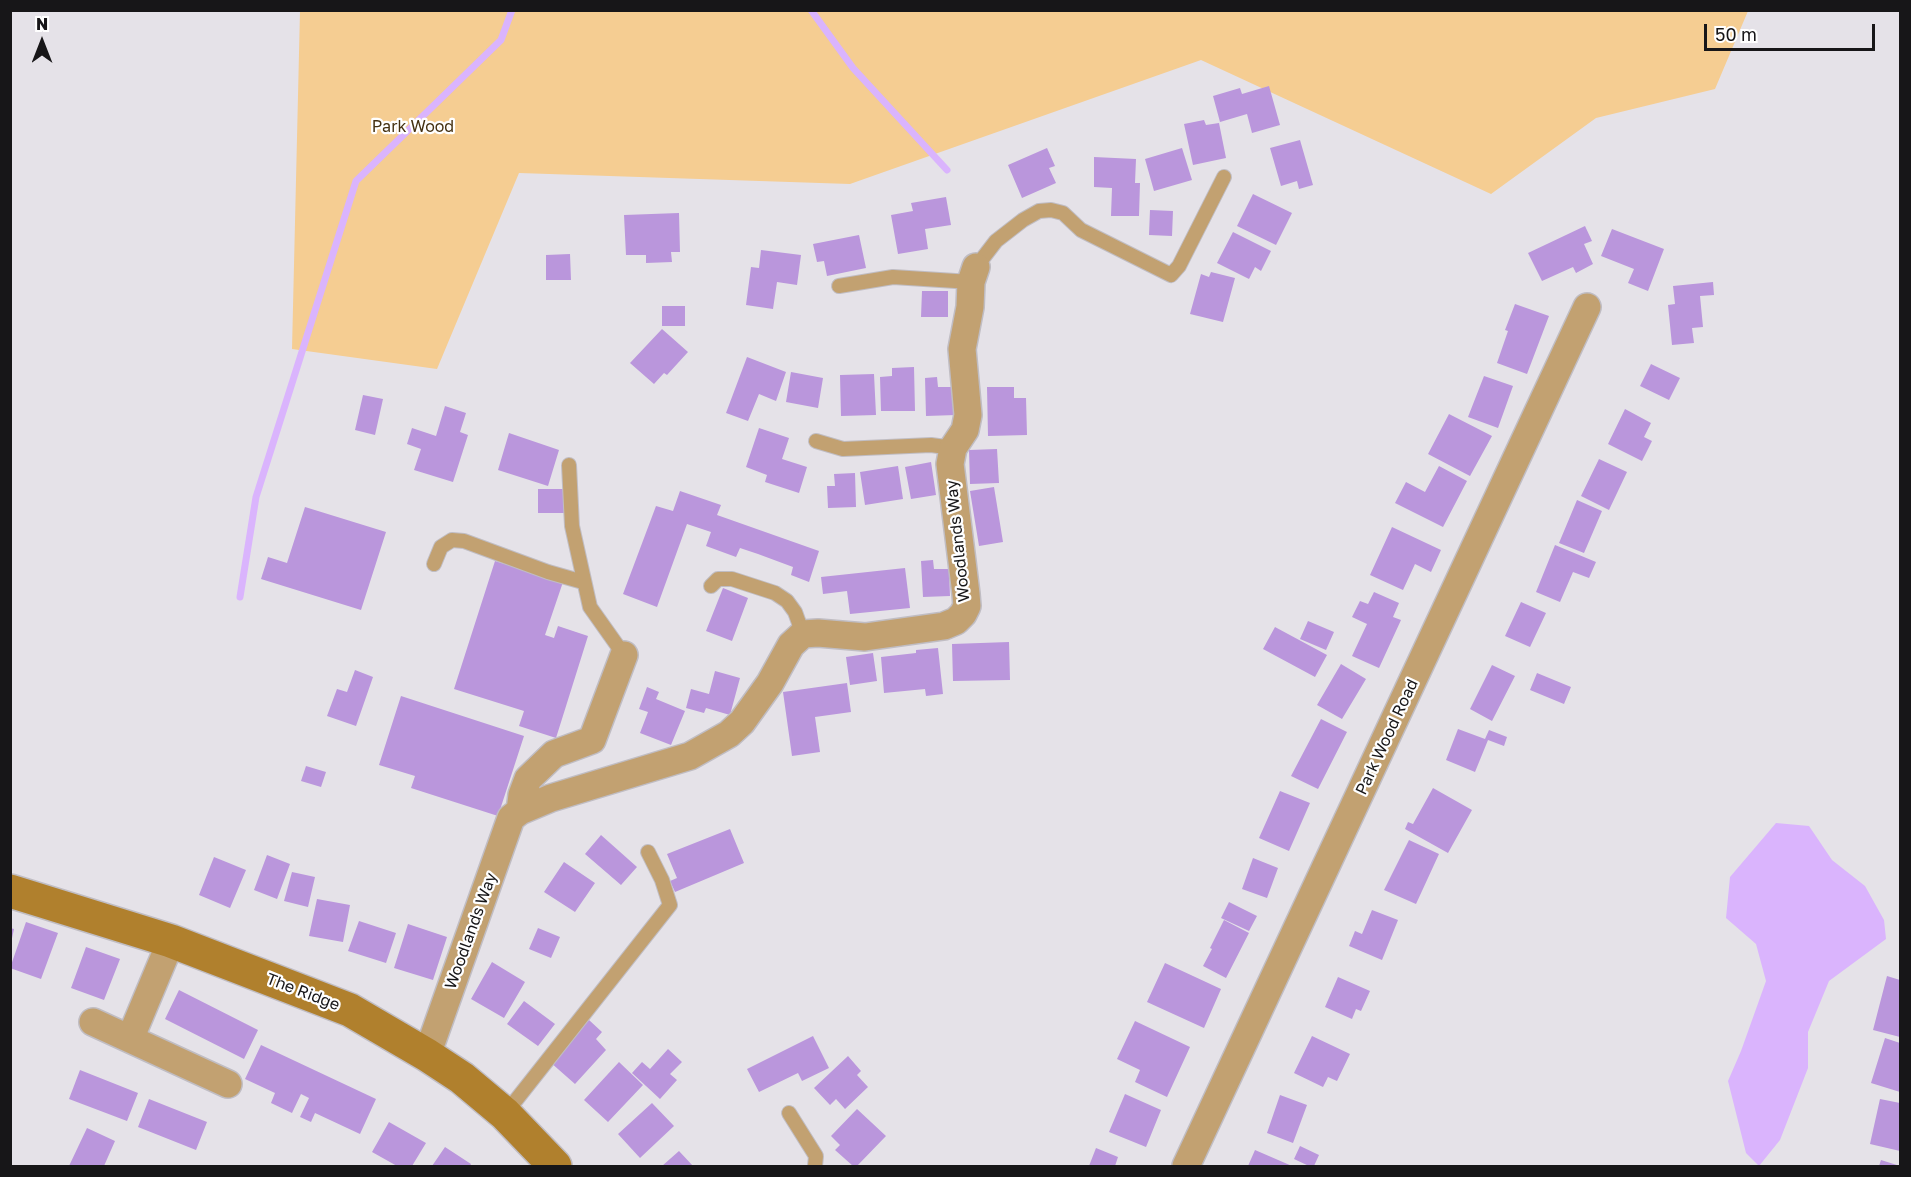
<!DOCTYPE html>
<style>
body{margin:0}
#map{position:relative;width:1911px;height:1177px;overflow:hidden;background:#e5e2e8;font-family:"Golos Text",sans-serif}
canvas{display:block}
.frame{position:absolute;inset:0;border:12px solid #171618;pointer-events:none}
.north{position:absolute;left:12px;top:12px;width:60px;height:60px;-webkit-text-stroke:4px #fff;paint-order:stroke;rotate:0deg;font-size:16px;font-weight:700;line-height:24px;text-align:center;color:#171618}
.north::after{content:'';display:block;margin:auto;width:21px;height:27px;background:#171618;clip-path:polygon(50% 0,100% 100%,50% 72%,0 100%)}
.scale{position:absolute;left:1704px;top:24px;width:171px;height:27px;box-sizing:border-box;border:3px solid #171618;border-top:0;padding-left:8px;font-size:18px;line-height:21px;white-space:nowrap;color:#171618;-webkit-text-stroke:4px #fff;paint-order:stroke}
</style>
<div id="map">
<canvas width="1911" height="1177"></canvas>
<div class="frame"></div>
<div class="north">N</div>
<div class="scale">50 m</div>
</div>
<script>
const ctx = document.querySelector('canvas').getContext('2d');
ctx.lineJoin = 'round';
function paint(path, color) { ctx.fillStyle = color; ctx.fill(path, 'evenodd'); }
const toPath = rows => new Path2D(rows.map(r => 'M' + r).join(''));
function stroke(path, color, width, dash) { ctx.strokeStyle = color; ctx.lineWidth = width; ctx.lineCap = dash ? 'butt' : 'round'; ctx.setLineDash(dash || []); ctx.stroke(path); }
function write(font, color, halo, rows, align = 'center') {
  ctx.font = font + ' "Golos Text",sans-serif'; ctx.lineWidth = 4.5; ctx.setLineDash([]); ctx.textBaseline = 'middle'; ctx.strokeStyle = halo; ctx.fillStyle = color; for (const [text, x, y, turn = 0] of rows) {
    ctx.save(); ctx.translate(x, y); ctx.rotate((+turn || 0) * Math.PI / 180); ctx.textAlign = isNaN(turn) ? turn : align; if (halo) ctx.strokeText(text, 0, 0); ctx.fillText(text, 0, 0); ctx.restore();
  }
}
const green = toPath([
 [300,11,1748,11,1715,89,1596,118,1491,194,1201,60,850,184,519,173,437,369,292,349]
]);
const water = toPath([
 [1776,823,1809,826,1832,860,1865,886,1884,920,1886,939,1829,981,1808,1032,1808,1068,1780,1140,1759,1166,1746,1153,1728,1081,1741,1051,1766,981,1756,944,1726,918,1730,877]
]);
const stream = toPath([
 [811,10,853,68,947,170],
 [240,597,256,497,356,181,501,40,512,10]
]);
const building = toPath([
 [1269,86,1280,125,1252,133,1247,114,1220,122,1213,96,1240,88,1242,94],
 [1204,120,1206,125,1219,123,1226,158,1193,165,1184,124],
 [1300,140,1313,185,1299,189,1297,181,1281,186,1270,148],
 [1047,148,1055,166,1049,168,1056,183,1022,198,1008,165],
 [1182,148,1192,180,1154,191,1145,159],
 [1094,157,1136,159,1135,183,1140,183,1139,216,1111,216,1112,188,1094,187],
 [1253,194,1292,213,1276,245,1237,226],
 [946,197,951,225,925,229,928,249,898,254,891,215,913,211,911,203],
 [1150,210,1173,211,1172,236,1149,235],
 [679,213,680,252,671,252,672,262,646,263,646,255,626,255,624,215],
 [1585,226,1592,241,1584,244,1593,264,1576,273,1573,267,1542,281,1528,253],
 [1612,229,1664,249,1648,291,1628,283,1634,269,1601,256],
 [1233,232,1271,251,1261,271,1255,267,1249,279,1217,263],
 [859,235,866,268,827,276,824,261,817,262,813,244],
 [761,250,801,255,797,285,777,282,773,309,746,305,751,267,759,268],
 [570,254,571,280,546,280,546,255],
 [1211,272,1235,278,1223,322,1190,314,1201,274,1209,277],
 [1713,282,1714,295,1700,296,1703,327,1692,328,1694,343,1672,345,1668,305,1675,304,1673,286],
 [922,291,948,291,948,317,921,317],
 [1515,304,1549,316,1527,374,1497,363,1508,331,1505,330],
 [662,306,685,306,685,326,662,326],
 [662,329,688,352,667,375,664,373,654,384,630,363],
 [747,357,786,372,776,401,759,394,748,421,726,413],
 [1651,364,1680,378,1669,400,1640,386],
 [914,367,915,411,881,411,880,377,892,376,892,368],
 [791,372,823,378,818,408,786,402],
 [874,374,876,415,841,416,840,375],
 [1484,376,1513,386,1498,428,1468,417],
 [937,377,938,387,955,387,956,415,926,416,925,378],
 [987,387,1014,387,1014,398,1026,398,1027,435,988,436],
 [363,395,383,399,375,435,355,430],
 [445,406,466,413,460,432,468,435,453,482,414,470,421,449,407,444,412,428,436,436],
 [1625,409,1651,423,1644,437,1652,441,1642,461,1608,444],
 [1449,414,1492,436,1470,476,1428,454],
 [759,428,789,438,782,459,807,467,799,493,765,482,767,475,746,467],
 [509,433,559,450,548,486,498,470],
 [997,449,999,483,970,484,969,450],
 [1599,459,1627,472,1609,510,1581,496],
 [931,462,936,495,911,499,905,467],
 [898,466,903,499,865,505,860,472],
 [1439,466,1467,481,1443,527,1395,503,1406,482,1425,492],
 [855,473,856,507,828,508,827,486,835,486,834,474],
 [994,487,1003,542,979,546,970,491],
 [538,489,565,489,566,513,538,513],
 [680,491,721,505,717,515,819,551,809,582,791,575,793,567,758,554,740,548,736,557,706,546,711,532,687,524,657,607,623,594,656,506,673,511],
 [1577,500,1602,511,1584,553,1559,543],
 [305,507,386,532,361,610,261,579,268,557,287,563],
 [1392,527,1441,550,1431,572,1415,564,1403,590,1370,575],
 [1555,545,1596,562,1589,578,1573,572,1560,602,1536,592],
 [933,560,934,569,949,569,950,596,923,597,921,561],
 [495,561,563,582,545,635,554,638,558,626,588,636,556,738,519,726,524,711,454,689],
 [905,568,910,608,850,614,847,591,823,594,821,577],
 [723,588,748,598,732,641,706,631],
 [1374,592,1399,603,1393,617,1401,620,1379,668,1352,656,1367,624,1352,617,1360,601,1368,604],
 [1521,602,1546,613,1530,647,1505,636],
 [1308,621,1334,632,1326,650,1300,639],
 [1275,627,1327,655,1315,677,1263,649],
 [1009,642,1010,680,953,681,952,644],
 [938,648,943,694,926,696,925,689,884,693,881,657,916,653,916,650],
 [873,653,877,681,850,685,846,657],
 [1341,664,1366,679,1342,719,1317,705],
 [1492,665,1515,676,1492,721,1470,709],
 [355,670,373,677,356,726,327,716,337,689,347,692],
 [715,671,740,678,730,715,706,708,704,713,686,708,691,689,709,694],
 [1537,673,1571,687,1564,704,1530,690],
 [847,683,851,712,815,717,820,752,792,756,783,692],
 [647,687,659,692,656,699,685,711,671,745,640,733,648,712,639,709],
 [401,696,524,736,498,816,411,788,415,776,379,765],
 [1321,719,1347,732,1318,789,1291,776],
 [1458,729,1485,739,1489,730,1507,737,1504,746,1488,740,1475,772,1446,760],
 [306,766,326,772,321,787,301,781],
 [1433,788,1472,810,1448,853,1405,829,1408,822,1413,824],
 [1280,791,1310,803,1289,851,1259,838],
 [730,829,744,863,675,892,670,881,677,878,667,854],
 [601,835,637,867,621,885,585,854],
 [1409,840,1439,854,1416,904,1384,890],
 [267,855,290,864,277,899,254,890],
 [214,857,246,870,230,908,199,895],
 [1253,858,1278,868,1267,898,1242,889],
 [564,862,595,883,575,912,544,892],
 [292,872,315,877,308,907,284,901],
 [317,899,350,905,343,942,309,936],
 [1229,902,1257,916,1249,931,1221,918],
 [1372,910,1398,920,1382,960,1349,946,1355,931,1362,934],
 [1224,920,1249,933,1226,978,1203,966,1212,949,1210,948],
 [359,921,396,933,386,963,348,951],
 [26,922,58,933,41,979,10,968],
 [408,924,447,937,433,980,394,968],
 [10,928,14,929,11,943,10,942],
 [538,928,560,937,551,958,529,949],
 [86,947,120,959,104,1000,71,988],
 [492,962,525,982,504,1018,471,999],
 [1165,963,1221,989,1204,1028,1147,1002],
 [1887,976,1900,980,1900,1037,1873,1030],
 [1338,977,1370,991,1361,1011,1356,1009,1352,1019,1325,1007],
 [179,990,258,1030,244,1059,165,1019],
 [524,1001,555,1024,538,1046,507,1024],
 [589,1020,602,1032,596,1039,606,1050,575,1084,550,1062],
 [1135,1021,1190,1047,1167,1097,1135,1082,1140,1070,1117,1059],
 [813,1036,829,1068,802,1081,798,1073,759,1092,747,1069],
 [1312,1036,1350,1054,1337,1081,1328,1077,1323,1087,1294,1073],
 [1885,1038,1900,1043,1900,1092,1871,1083],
 [261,1045,376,1099,360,1134,315,1113,311,1122,300,1117,309,1098,301,1094,292,1113,271,1103,275,1093,245,1079],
 [668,1049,682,1062,670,1074,677,1080,660,1099,632,1073,642,1062,650,1069],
 [848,1056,861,1071,857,1075,868,1087,845,1109,836,1099,830,1105,814,1088],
 [619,1062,643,1085,608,1122,584,1100],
 [80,1070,138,1093,127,1121,69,1099],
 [1125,1094,1161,1110,1146,1147,1109,1132],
 [1280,1095,1307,1105,1293,1143,1267,1133],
 [149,1099,207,1122,196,1150,138,1127],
 [1880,1099,1900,1103,1900,1151,1870,1144],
 [652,1103,674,1126,640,1158,618,1134],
 [857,1109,886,1136,857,1166,853,1166,835,1150,840,1145,831,1136],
 [389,1122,426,1143,412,1166,397,1166,372,1152],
 [87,1128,115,1141,104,1166,69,1166],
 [1300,1146,1319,1155,1314,1166,1309,1166,1294,1159],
 [445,1147,471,1164,470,1166,432,1166],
 [1096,1148,1118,1157,1115,1166,1089,1166],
 [1255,1150,1292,1166,1248,1166],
 [679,1151,693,1166,662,1166],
 [1881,1160,1900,1166,1879,1166]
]);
const lane = toPath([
 [976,267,996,241,1023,220,1039,211,1051,210,1063,213,1081,230,1171,275,1179,266,1224,177],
 [839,286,893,277,971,282],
 [816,441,843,449,931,445,953,448],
 [569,465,572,526,590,607,624,655],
 [434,564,441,547,452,540,464,541,548,572,583,582],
 [711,586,718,579,732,579,775,593,787,601,795,612,803,634],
 [789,1113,816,1156,815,1166],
 [505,1114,670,905,662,880,648,852]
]);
const street = toPath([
 [520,811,551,798,690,756,729,734,742,722,770,683,791,645,803,634,818,633,865,637,944,626,956,621,963,614,967,606,966,594,950,464,953,448,965,430,968,415,962,349,970,307,971,282,976,267],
 [93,1022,228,1084],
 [130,1039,171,941],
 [427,1055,511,818,520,811,522,795,528,779,554,754,592,740,624,655],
 [1186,1166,1587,307]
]);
const secondary = toPath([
 [10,891,171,941,350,1010,427,1055,462,1078,505,1114,555,1166]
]);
const parkNames = [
 ["Park Wood",413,127]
];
const streetNames = [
 ["Woodlands Way",958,541,-96],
 ["Park Wood Road",1387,737,-65],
 ["Woodlands Way",471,931,-70],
 ["The Ridge",303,992,21]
];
paint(green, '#f5cd92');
paint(water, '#dab4fd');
stroke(stream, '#dab4fd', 7);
paint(building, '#ba96dc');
stroke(lane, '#c0bdc3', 16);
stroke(street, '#c0bdc3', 30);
stroke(secondary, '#c0bdc3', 36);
stroke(lane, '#c2a171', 14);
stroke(street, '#c2a171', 27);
stroke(secondary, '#b0802d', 33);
write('16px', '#453111', '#fff', parkNames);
write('16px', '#171618', '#fff', streetNames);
</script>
